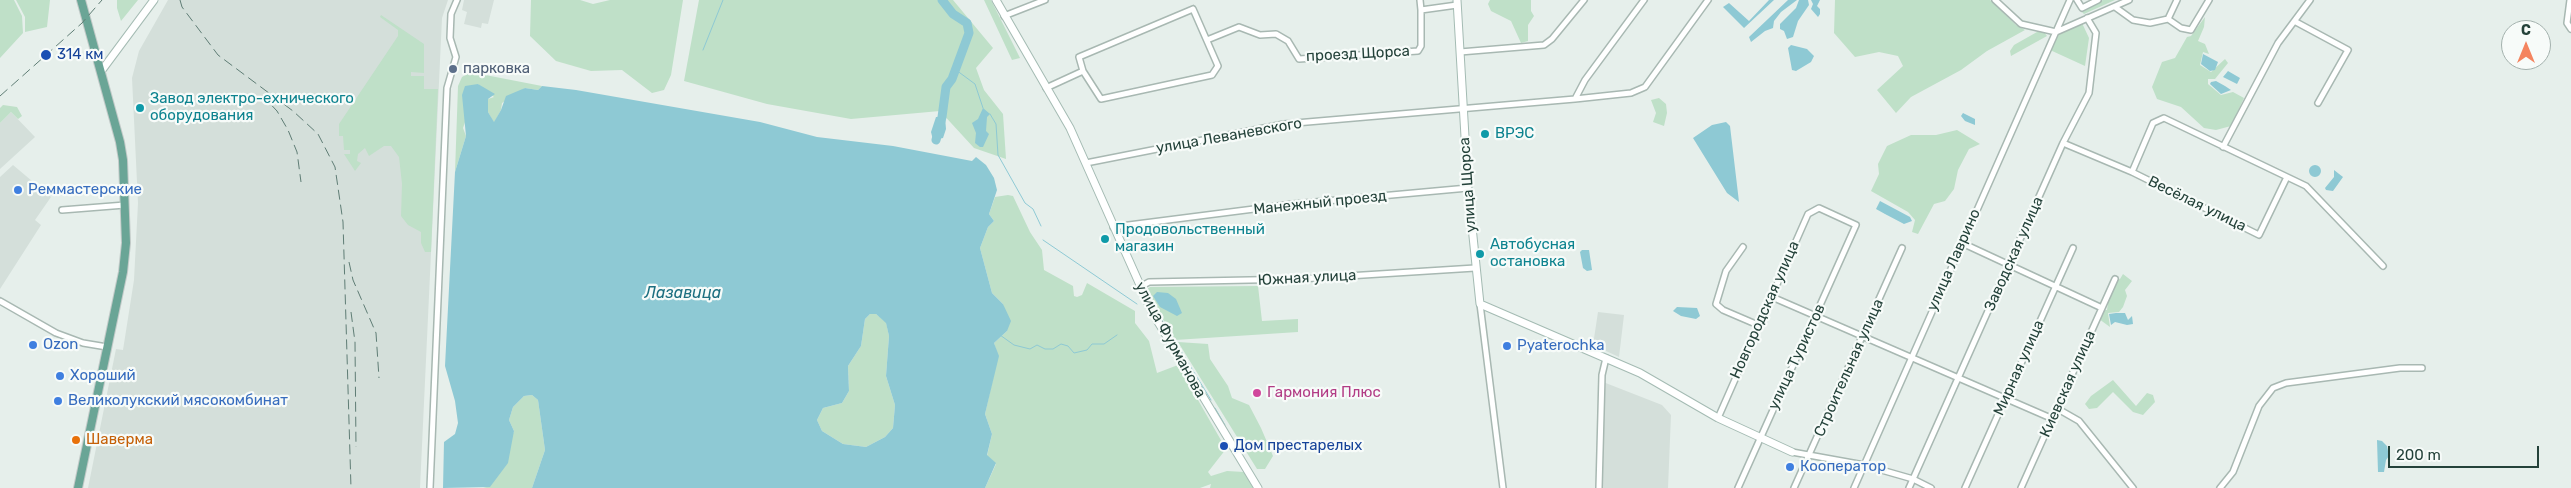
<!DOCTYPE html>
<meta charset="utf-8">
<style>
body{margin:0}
#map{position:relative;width:2571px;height:488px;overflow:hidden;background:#e6efeb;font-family:Rubik,sans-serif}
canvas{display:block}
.north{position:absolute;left:2501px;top:20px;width:50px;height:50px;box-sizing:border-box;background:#f7fbf9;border:1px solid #a3b1ad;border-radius:50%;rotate:0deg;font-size:14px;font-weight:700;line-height:20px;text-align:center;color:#24423a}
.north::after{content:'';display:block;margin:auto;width:18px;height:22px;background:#f4845f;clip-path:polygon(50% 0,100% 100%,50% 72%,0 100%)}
.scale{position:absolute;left:2388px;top:446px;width:151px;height:22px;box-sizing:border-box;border:2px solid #24423a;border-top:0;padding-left:6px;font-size:15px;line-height:18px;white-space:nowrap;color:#24423a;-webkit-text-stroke:4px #f7fbf9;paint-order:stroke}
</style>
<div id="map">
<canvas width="2571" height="488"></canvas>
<div class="north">С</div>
<div class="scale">200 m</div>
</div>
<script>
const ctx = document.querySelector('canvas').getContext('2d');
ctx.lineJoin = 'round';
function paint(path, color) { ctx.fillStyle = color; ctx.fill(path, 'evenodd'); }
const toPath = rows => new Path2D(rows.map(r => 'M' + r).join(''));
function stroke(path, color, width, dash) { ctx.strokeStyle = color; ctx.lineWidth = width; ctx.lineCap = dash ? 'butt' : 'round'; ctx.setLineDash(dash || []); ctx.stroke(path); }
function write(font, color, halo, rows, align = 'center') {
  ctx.font = font + ' Rubik,sans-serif'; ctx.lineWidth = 4.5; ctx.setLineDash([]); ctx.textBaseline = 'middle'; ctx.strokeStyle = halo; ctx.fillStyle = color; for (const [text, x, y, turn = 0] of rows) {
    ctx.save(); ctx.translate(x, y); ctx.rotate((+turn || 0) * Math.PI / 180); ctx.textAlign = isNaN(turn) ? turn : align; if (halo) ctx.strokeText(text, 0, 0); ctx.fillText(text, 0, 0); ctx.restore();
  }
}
const built = toPath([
 [168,0,448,0,442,18,420,488,88,488,116,349,123,350,134,280,138,203,132,78,139,51],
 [464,0,494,0,488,24,482,23,481,28,464,24,467,12,462,10],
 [11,112,35,137,0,169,0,123],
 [13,165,51,197,35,220,41,225,0,289,0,177],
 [1598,312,1624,315,1619,357,1593,345],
 [1598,380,1662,405,1671,415,1668,488,1596,488]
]);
const green = toPath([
 [0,0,14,0,22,16,23,33,0,58],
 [16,0,50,0,47,27,25,32,25,17],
 [117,0,138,0,121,21,117,8],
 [531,0,580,0,593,4,610,0,683,0,671,75,664,90,652,93,622,70,591,71,556,61,530,36],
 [699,0,953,0,993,48,976,68,984,90,1003,114,1006,159,974,148,940,111,851,119,767,104,684,81],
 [984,0,991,0,1020,58,1012,60],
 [1490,0,1531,0,1531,11,1534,16,1528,25,1528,41,1521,43,1511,21,1491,11,1488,4],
 [1835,0,1990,0,2016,25,2025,30,1987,51,1961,70,1911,97,1896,113,1877,90,1903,66,1898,56,1879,52,1855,57,1834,33],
 [2103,0,2115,0,2084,14,2081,11],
 [381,15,424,44,424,73,411,72,411,76,424,76,424,89,438,89,431,252,425,252,421,243,421,232,408,225,401,216,402,184,399,157,391,146,384,146,369,156,365,148,358,154,357,161,361,163,355,171,344,154,350,154,350,150,344,150,343,136,339,136,339,124,398,36,398,30,380,17],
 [2205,17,2204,27,2198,41,2205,44,2209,54,2203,52,2200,65,2211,72,2225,59,2228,63,2215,79,2208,79,2208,84,2221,95,2233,92,2244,98,2231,126,2216,130,2204,128,2181,107,2157,99,2152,87,2162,62,2175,58,2187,37,2191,36],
 [2082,23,2089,38,2085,66,2050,50,2058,33],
 [2037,32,2044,32,2047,36,2011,56,2010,51,2014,45],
 [475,73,542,86,538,90,525,88,502,103,501,110,494,123,488,112,488,99,494,97,478,84,463,128,466,136,455,172,458,86,462,77,467,74],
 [1659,98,1666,104,1667,113,1664,126,1653,122,1656,113,1651,100],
 [3,105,17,107,22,116,18,119,11,112,0,123,0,108],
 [1957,130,1980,144,1969,149,1958,170,1954,189,1945,201,1934,204,1918,234,1912,232,1915,220,1908,212,1871,191,1879,174,1878,164,1887,146,1911,135,1936,135],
 [1008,195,1013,196,1030,232,1042,250,1044,270,1073,286,1074,296,1077,297,1082,295,1087,283,1135,311,1135,323,1149,341,1157,373,1178,365,1226,449,1208,472,1211,476,1227,471,1244,472,1253,488,1210,488,1211,484,1200,488,985,488,996,464,987,456,992,434,985,414,998,356,994,343,1007,331,1003,304,992,293,980,248,988,227,994,221,989,214,995,197],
 [2123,274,2132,281,2125,290,2127,296,2123,307,2119,312,2108,313,2110,327,2099,319,2103,310,2107,310,2109,296,2112,294,2112,280,2120,279],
 [1258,286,1262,321,1298,319,1298,332,1175,340,1146,290,1150,287],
 [870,314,876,314,886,322,889,336,886,376,895,405,893,428,885,437,866,447,843,444,822,431,817,420,823,408,842,403,849,391,848,366,861,346,865,319],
 [1178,342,1208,344,1210,359,1228,386,1232,398,1249,405,1261,428,1273,456,1265,469,1257,469],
 [2113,380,2136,406,2147,393,2153,395,2155,402,2143,415,2133,412,2113,392,2097,408,2089,409,2085,404,2091,396],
 [532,395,538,400,545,450,532,488,483,488,490,486,514,431,509,420,513,407,524,396]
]);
const water = toPath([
 [1769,0,1774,0,1744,28,1723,7,1729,3,1749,21],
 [1788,0,1797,0,1781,12,1774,21,1773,28,1765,31,1751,42,1749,37],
 [1799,0,1808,0,1809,5,1798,21,1793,37,1787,39,1784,31,1780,29,1780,24,1796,8],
 [1811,0,1820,0,1817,6,1820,9,1820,14,1818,17,1811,9,1813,4],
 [1791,45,1807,49,1814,56,1811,62,1796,71,1792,70,1788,48],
 [2203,54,2218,62,2215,70,2210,71,2201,64],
 [2228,71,2240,78,2237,84,2223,77],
 [2216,81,2225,86,2231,90,2221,94,2210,84,2211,82],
 [478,84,495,94,488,99,488,112,494,122,501,110,506,96,525,88,538,90,542,86,576,90,760,122,817,137,893,146,972,161,976,157,986,165,994,178,997,190,989,214,994,221,988,227,980,248,992,293,1003,304,1011,321,1007,331,994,343,999,356,985,414,992,434,987,455,996,463,985,488,532,488,545,450,538,400,532,395,524,396,513,407,509,420,514,431,508,463,490,487,443,488,444,442,455,434,458,423,455,401,445,366,455,172,466,136,462,95,465,86],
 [870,314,876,314,886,323,889,336,886,376,895,405,893,428,885,437,866,447,843,444,822,431,817,420,823,408,842,403,849,391,848,366,861,346,865,319],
 [983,108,990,114,987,117,986,131,989,134,983,147,980,147,975,143,976,133,972,123,978,119],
 [1963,113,1975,119,1975,125,1965,121,1961,116],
 [936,117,945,117,946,129,943,138,933,140,931,132],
 [1726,122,1730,126,1739,202,1727,193,1693,138,1712,125],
 '2309 171a6 6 0 1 1 12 0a6 6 0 1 1-12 0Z',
 [2334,170,2343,177,2333,191,2326,190,2325,188,2334,177],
 [1880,201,1910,217,1912,221,1904,224,1885,214,1876,209],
 [1582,250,1589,250,1592,270,1587,271,1583,268,1580,252],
 [1157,292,1168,293,1176,299,1182,313,1177,316,1160,307,1153,296],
 [1677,307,1697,308,1700,316,1696,319,1681,316,1673,311],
 [2116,313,2125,313,2128,320,2132,316,2133,324,2127,325,2115,322,2111,325,2109,314],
 [2377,440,2382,441,2387,446,2389,456,2386,460,2384,472,2378,472]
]);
const stream = toPath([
 [703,50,723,0],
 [956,70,975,84,983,108],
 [990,114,996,124,998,155,1025,203,1033,209,1041,226],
 [1043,240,1137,304],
 [1155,309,1211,400],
 [1000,335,1014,345,1030,349,1037,345,1045,349,1053,349,1061,344,1068,346,1074,353,1087,350,1092,344,1104,344,1117,335],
 [1215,408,1225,425]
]);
const river = toPath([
 [936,140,942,117,946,87,952,79,969,33,967,23,953,14,942,0]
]);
const street = toPath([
 [1420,0,1421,10],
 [1995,0,2021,24,2056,32,2129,0],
 [2077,0,2082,8,2098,0],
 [2570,0,2567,23,2571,29],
 [2115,7,2133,20,2150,23,2168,19,2181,28,2191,30,2209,0],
 [1193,9,1218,66,1212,75,1101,99,1083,71,1079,57,1193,9],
 [1004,16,1045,0],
 [2168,19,2177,0],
 [2296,22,2348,50,2318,103],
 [1207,40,1239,27,1260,35,1276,34,1288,41,1299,59,1418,51,1421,46,1421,10,1457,5],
 [1460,52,1544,45,1552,39,1584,0],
 [1046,88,1083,71],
 [1575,99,1631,93,1645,87,1708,0],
 [2063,143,2132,172,2259,235,2287,177],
 [2223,147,2278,43,2310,0],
 [1086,163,1284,124,1575,99,1585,80,1644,0],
 [2132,172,2153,123,2164,118,2306,186,2383,266],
 [62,210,125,205],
 [1113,227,1293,204,1468,188],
 [1962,243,2102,308],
 [1743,247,1726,271,1716,304,1723,310,1758,325],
 [1140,287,1149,282,1300,279,1475,268],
 [1772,297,2053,419],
 [0,301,56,333,83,343,107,347],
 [1480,304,1503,488],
 [2058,409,2079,421,2133,488],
 [1718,418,1808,214,1819,208,1856,225,1738,488],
 [1792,452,1864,465,1913,479,1931,488],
 [430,488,447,88,456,57,450,38,451,14,457,0],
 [1599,488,1602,375,1606,358],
 [1794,488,1902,248],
 [1854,488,2070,0],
 [1909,488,2063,143,2089,93,2096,33,2087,18],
 [1965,488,2073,248],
 [2021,488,2115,279],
 [2220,488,2233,472,2259,406,2273,388,2286,383,2400,368,2422,368]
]);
const secondary = toPath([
 [996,0,1070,128,1152,312,1258,488],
 [1457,0,1468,188,1480,304,1640,373,1718,418,1792,452],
 [102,70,154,0]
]);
const primary = toPath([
 [78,488,123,272,126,243,123,160,120,142,81,0]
]);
const rail = toPath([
 [180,0,182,7,218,55,293,111,318,134,335,167,343,222,351,488],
 [262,95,277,111,288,130,297,152,301,182],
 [0,96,82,23,102,0],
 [349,262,353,280,376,333,379,378],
 [351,312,355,342,356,447]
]);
const markers = [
 [46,55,6,"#1a4fb4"],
 [453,69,5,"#5c6f8a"],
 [140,108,5,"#0f9aa8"],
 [1485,134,5,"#0f9aa8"],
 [18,190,5,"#3f7fe0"],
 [1105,239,5,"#0f9aa8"],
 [1480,254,5,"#0f9aa8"],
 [33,345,5,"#3f7fe0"],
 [1507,346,5,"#3f7fe0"],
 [60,376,5,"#3f7fe0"],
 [1257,393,5,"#d1479c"],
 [58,401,5,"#3f7fe0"],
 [76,440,5,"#e8710a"],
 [1224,446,5,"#1a4fb4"],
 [1790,467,5,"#3f7fe0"]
];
const streetNames = [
 ["проезд Щорса",1358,54,-3],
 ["улица Леваневского",1229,136,-10],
 ["улица Щорса",1468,185,-94],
 ["Манежный проезд",1320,203,-6],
 ["Весёлая улица",2197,204,26],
 ["Заводская улица",2014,254,-66],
 ["улица Лаврино",1954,260,-66],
 ["Южная улица",1307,278,-3],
 ["Новгородская улица",1765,310,-66],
 ["улица Фурманова",1170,340,61],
 ["улица Туристов",1797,357,-65],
 ["Строительная улица",1849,368,-66],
 ["Мирная улица",2019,368,-66],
 ["Киевская улица",2068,384,-66]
];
const transitNames = [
 ["314 км",57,55],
 ["Дом престарелых",1234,446]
];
const serviceNames = [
 ["парковка",463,69]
];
const cultureNames = [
 ["Завод электро-ехнического",150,99],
 ["оборудования",150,116],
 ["ВРЭС",1495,134],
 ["Продовольственный",1115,230],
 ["магазин",1115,247],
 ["Автобусная",1490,245],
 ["остановка",1490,262]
];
const shopNames = [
 ["Реммастерские",28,190],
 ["Ozon",43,345],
 ["Pyaterochka",1517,346],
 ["Хороший",70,376],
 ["Великолукский мясокомбинат",68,401],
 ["Кооператор",1800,467]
];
const hotelNames = [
 ["Гармония Плюс",1267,393]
];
const foodNames = [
 ["Шаверма",86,440]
];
const waterNames = [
 ["Лазавица",683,293]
];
paint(built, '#d4dfda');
paint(green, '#bfe0c8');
paint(water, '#8ec9d4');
stroke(stream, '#8ec9d4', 1);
stroke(river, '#8ec9d4', 9);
stroke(street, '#a8b8b2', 8);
stroke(secondary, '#a4bbb3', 9);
stroke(primary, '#c2cac8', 10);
stroke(street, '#fff', 5);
stroke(secondary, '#fff', 7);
stroke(primary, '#6aa596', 8);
stroke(rail, '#5f7d75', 1, [10, 5]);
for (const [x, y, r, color] of markers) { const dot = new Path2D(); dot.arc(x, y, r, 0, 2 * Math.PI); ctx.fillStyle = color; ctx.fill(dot); stroke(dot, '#f7fbf9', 2); }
write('15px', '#24423a', '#f7fbf9', streetNames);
write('15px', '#164399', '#f7fbf9', transitNames, 'left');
write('15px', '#4e5e75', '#f7fbf9', serviceNames, 'left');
write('15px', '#0d838f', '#f7fbf9', cultureNames, 'left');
write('15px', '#366cbe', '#f7fbf9', shopNames, 'left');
write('15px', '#b23c85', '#f7fbf9', hotelNames, 'left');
write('15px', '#c56008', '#f7fbf9', foodNames, 'left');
write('italic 16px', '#1c6f80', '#f7fbf9', waterNames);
</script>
